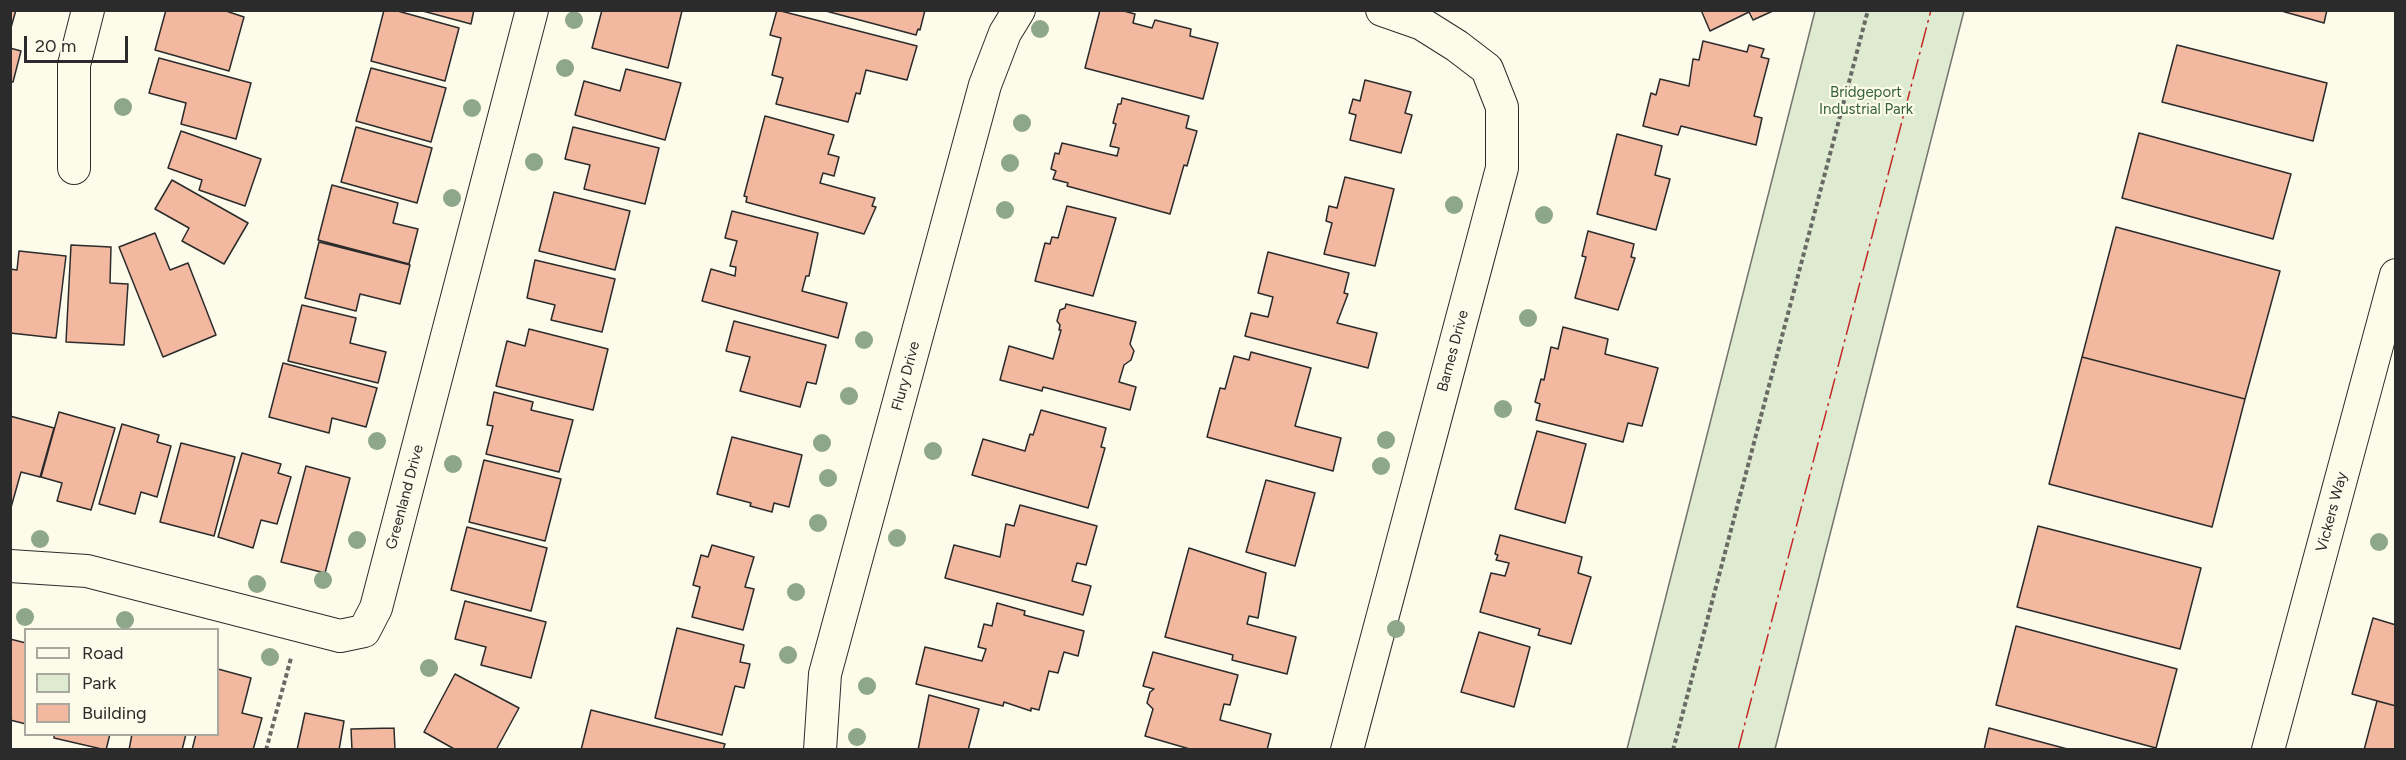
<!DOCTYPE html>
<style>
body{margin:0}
#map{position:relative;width:2406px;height:760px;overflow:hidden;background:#fdfbea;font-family:Figtree,sans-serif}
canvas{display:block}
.frame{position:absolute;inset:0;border:12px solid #2b2b2b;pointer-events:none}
.legend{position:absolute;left:24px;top:628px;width:195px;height:108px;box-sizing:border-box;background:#fdfbea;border:2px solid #a9a89e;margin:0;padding:8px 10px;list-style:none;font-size:18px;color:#2b2b2b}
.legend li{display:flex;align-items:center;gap:12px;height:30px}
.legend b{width:30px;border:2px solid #a9a89e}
.scale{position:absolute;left:24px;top:36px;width:104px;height:27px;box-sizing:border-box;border:3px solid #2b2b2b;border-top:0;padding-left:8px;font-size:18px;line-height:21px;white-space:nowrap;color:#2b2b2b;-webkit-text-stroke:4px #fdfbea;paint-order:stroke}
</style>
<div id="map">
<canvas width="2406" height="760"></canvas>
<div class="frame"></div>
<ul class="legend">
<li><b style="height:8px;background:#fdfbea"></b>Road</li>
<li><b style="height:16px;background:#deebd1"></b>Park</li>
<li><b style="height:16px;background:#f2b8a0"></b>Building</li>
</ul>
<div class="scale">20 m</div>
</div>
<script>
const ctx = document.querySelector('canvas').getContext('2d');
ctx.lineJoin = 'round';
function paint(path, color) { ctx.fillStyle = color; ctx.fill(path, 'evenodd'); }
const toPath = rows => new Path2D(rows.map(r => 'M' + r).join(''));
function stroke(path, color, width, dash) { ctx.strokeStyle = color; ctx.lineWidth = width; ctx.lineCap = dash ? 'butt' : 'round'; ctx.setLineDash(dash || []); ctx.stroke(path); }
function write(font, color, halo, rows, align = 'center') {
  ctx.font = font + ' Figtree,sans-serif'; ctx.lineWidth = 4.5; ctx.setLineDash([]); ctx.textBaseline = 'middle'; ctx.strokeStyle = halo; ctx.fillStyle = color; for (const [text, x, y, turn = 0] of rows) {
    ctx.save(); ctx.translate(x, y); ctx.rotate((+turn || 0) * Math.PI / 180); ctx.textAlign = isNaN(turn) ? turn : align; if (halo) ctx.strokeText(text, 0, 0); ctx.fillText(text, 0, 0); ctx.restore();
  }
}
const green = toPath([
 [1815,11,1964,11,1775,749,1627,749,1815,11]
]);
const building = toPath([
 [10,10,16,10,10,31,10,10],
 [166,10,223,10,244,17,229,71,155,50,166,10],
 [384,10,394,10,459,28,445,81,371,61,384,10],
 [419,10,474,10,471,24,419,10],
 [602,10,682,11,668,68,592,48,602,10],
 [777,10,917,46,907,80,866,70,860,94,856,93,848,122,776,104,783,78,772,75,781,38,770,35,777,10],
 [822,10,925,10,920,30,918,29,916,35,822,10],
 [1100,10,1120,10,1135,14,1133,23,1152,28,1155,20,1191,29,1190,36,1218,43,1203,99,1085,68,1100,10],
 [1701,10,1775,10,1753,20,1749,12,1710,31,1701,10],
 [2278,10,2327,10,2324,23,2278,10],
 [1703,41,1747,52,1749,45,1764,49,1761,57,1769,59,1754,116,1762,118,1756,145,1681,126,1678,135,1643,126,1651,93,1656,95,1660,79,1689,86,1693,59,1699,60,1703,41],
 [2177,45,2327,83,2313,141,2162,102,2177,45],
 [10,48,21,51,13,82,10,82,10,48],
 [159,58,251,83,236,139,181,124,186,103,149,93,159,58],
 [371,68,446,88,431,142,356,121,371,68],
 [626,69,681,83,665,140,575,115,584,81,620,91,626,69],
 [1365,80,1411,92,1405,113,1412,115,1401,153,1350,140,1356,115,1349,113,1353,99,1360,101,1365,80],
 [1122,98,1189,116,1186,128,1197,131,1187,166,1184,165,1170,214,1067,186,1068,183,1053,179,1056,171,1051,169,1055,153,1059,154,1062,143,1117,156,1119,148,1110,146,1116,124,1113,123,1118,104,1121,104,1122,98],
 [765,116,834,135,828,154,839,157,834,176,823,173,820,183,875,198,872,206,876,207,864,234,746,202,747,197,744,196,765,116],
 [356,127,432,148,417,203,341,182,356,127],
 [573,127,659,148,645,204,584,189,590,165,565,159,573,127],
 [181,131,261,159,245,206,199,190,202,180,168,168,181,131],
 [2139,133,2291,174,2273,239,2122,198,2139,133],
 [1617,134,1662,146,1655,175,1670,179,1656,230,1597,214,1617,134],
 [1345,177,1394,189,1375,266,1324,254,1332,223,1326,221,1329,206,1337,208,1345,177],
 [172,180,248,223,224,264,182,241,189,228,155,209,172,180],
 [332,185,398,203,393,223,418,229,409,264,318,240,332,185],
 [554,192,630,211,615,270,539,251,554,192],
 [1067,206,1116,218,1093,296,1035,281,1045,243,1050,244,1052,237,1058,238,1067,206],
 [732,211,818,233,809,276,806,276,802,291,847,303,838,338,702,301,711,269,735,276,736,267,730,266,737,241,725,238,732,211],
 [2116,227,2280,271,2245,399,2082,357,2116,227],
 [1588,231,1634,244,1631,257,1635,258,1618,310,1575,298,1586,257,1582,256,1588,231],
 [155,233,170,270,188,263,216,335,163,357,119,247,155,233],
 [319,242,410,265,400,304,360,294,356,311,305,298,319,242],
 [71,245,111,247,110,283,128,284,124,345,66,342,71,245],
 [19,251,66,256,56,338,10,333,10,269,17,270,19,251],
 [1268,252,1349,273,1344,293,1348,294,1337,323,1377,333,1368,368,1245,336,1251,313,1268,317,1273,297,1258,293,1268,252],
 [535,260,615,279,602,332,551,320,555,305,527,298,535,260],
 [1066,304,1136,322,1130,344,1134,351,1131,360,1124,365,1119,382,1136,387,1130,410,1043,387,1042,391,1000,380,1009,346,1053,359,1061,330,1059,330,1060,325,1057,321,1060,310,1065,308,1066,304],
 [302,305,356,318,350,343,386,352,378,383,288,361,302,305],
 [734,321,826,345,816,384,807,382,800,407,740,391,750,357,726,351,734,321],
 [1563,327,1608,339,1605,354,1658,368,1642,426,1628,423,1623,442,1536,420,1540,404,1535,402,1541,379,1544,380,1551,347,1558,349,1563,327],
 [529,329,608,349,593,410,496,386,507,341,525,346,529,329],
 [1251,352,1311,368,1295,426,1341,438,1333,471,1207,437,1220,388,1225,389,1234,356,1249,360,1251,352],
 [2082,357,2245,399,2212,527,2049,484,2082,357],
 [283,363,377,388,366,427,332,418,329,433,269,417,283,363],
 [494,392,533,402,531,410,573,420,559,472,486,454,493,426,487,425,494,392],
 [1041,410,1106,428,1101,447,1105,448,1088,508,972,475,983,439,1025,451,1030,434,1033,435,1041,410],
 [59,412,115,428,91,510,57,501,62,483,41,477,59,412],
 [10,416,54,428,40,477,21,472,10,511,10,416],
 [122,424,159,435,157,442,171,446,157,497,141,492,135,514,99,504,122,424],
 [1537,431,1586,444,1565,523,1515,509,1537,431],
 [732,437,802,455,789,507,774,503,772,512,750,506,751,503,717,494,732,437],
 [181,443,235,457,214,536,160,522,181,443],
 [242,453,281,464,278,473,291,477,277,524,261,520,253,548,218,537,242,453],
 [484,460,561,479,545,541,469,522,484,460],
 [306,466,350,478,325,573,281,562,306,466],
 [1266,480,1315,493,1295,566,1246,552,1266,480],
 [1020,505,1097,526,1086,565,1077,563,1072,581,1091,586,1083,615,945,578,954,545,1000,557,1006,524,1014,526,1020,505],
 [2038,526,2201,568,2180,649,2017,607,2038,526],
 [467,527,547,548,531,611,451,590,467,527],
 [1500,535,1582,557,1578,573,1591,577,1571,644,1538,635,1540,629,1480,612,1491,573,1505,576,1509,563,1496,560,1498,555,1495,554,1500,535],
 [712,545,754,557,745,587,754,589,743,630,692,617,700,587,693,585,701,555,708,557,712,545],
 [1189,548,1266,573,1258,618,1249,616,1247,624,1296,637,1287,674,1232,660,1233,655,1165,637,1189,548],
 [465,601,546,622,531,678,481,665,486,647,455,639,465,601],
 [997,603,1025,611,1024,615,1084,631,1078,656,1064,652,1058,673,1049,671,1039,710,1031,708,1031,711,1004,702,1003,706,916,684,925,647,982,661,986,649,978,647,984,624,992,626,997,603],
 [2373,618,2396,625,2396,706,2352,694,2373,618],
 [2016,626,2177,669,2156,748,1996,705,2016,626],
 [677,628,744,645,740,662,750,664,744,688,735,686,722,735,655,718,677,628],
 [1479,632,1530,647,1514,707,1461,692,1479,632],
 [10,639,26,643,26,724,10,720,10,639],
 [1153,652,1238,675,1230,705,1224,704,1220,720,1271,734,1267,750,1193,750,1145,736,1153,709,1147,703,1150,692,1154,689,1143,686,1153,652],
 [218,669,251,678,242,713,262,718,253,750,192,750,196,734,218,734,218,669],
 [455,674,519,708,496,750,456,750,424,732,455,674],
 [929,695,979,709,968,750,918,750,929,695],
 [2377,701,2396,706,2396,750,2364,750,2377,701],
 [591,710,725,744,723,750,581,750,591,710],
 [305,713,344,721,339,750,297,750,305,713],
 [394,728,395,750,352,750,351,729,394,728],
 [1989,728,2071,750,1984,750,1989,728],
 [54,734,110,734,106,750,54,738,54,734],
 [132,734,186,734,182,750,129,750,132,734]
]);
const path = toPath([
 [266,750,291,658],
 [1673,750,1868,10]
]);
const street = toPath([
 [74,168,74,65,88,10],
 [10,566,87,571,340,636,364,631,376,608,532,10],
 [820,750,825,674,985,85,1005,33,1019,10],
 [1347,750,1502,168,1502,107,1487,69,1457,46,1422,24,1382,10],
 [2268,750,2396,275]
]);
const power = toPath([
 [1738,750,1931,10]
]);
const trees = [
 [574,20],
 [1040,29],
 [565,68],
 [123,107],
 [472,108],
 [1022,123],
 [534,162],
 [1010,163],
 [452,198],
 [1454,205],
 [1005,210],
 [1544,215],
 [1528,318],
 [864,340],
 [849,396],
 [1503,409],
 [1386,440],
 [377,441],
 [822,443],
 [933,451],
 [453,464],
 [1381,466],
 [828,478],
 [818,523],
 [897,538],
 [40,539],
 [357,540],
 [2379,542],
 [323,580],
 [257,584],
 [796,592],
 [25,617],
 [125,620],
 [1396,629],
 [788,655],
 [270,657],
 [429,668],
 [867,686],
 [857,737]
];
const parkNames = [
 ["Bridgeport",1866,93],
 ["Industrial Park",1866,110]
];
const streetNames = [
 ["Barnes Drive",1453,351,-75],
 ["Flury Drive",906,376,-75],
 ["Greenland Drive",405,497,-75],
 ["Vickers Way",2332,512,-75]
];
paint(green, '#deebd1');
stroke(green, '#74746e', 1.5);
paint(building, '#f2b8a0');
stroke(building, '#2b2b2b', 1.5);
stroke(street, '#2b2b2b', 34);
stroke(path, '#6a6964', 4, [4.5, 3]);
stroke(street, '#fdfbea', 32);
stroke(power, '#c62828', 1.5, [21, 4.5, 3, 4.5]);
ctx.fillStyle = '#8ea78a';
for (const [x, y] of trees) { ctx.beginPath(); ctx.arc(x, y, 9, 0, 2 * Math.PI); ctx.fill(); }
write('15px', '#34623c', '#fdfbea', parkNames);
write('15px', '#2b2b2b', '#fdfbea', streetNames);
</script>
